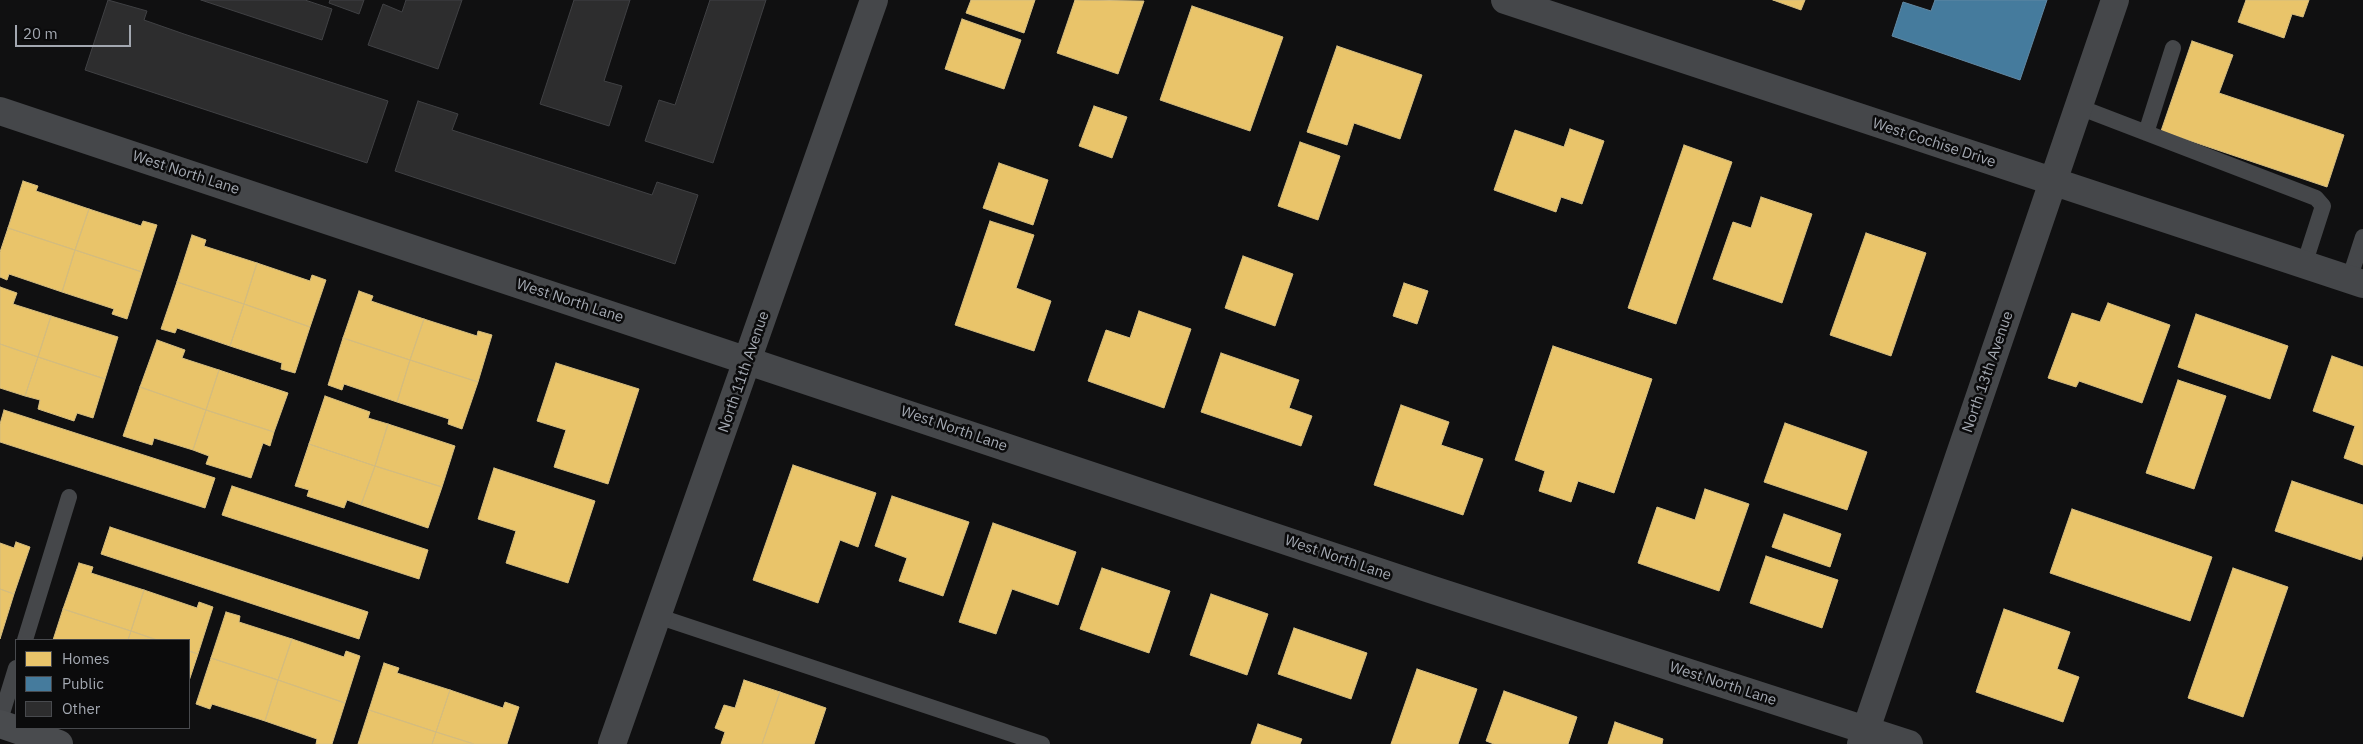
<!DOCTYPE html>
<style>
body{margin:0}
#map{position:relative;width:2363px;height:744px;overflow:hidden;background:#101011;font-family:"IBM Plex Sans",sans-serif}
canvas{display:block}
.legend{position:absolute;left:15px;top:639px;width:175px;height:90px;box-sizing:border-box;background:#0b0b0c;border:1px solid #484a4e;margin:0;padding:6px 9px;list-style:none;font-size:15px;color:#a3a8b1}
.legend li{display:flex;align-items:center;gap:10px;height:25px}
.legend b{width:25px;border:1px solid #484a4e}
.scale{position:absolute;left:15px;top:25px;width:116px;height:22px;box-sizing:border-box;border:2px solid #a3a8b1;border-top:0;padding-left:6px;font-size:15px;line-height:18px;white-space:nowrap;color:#a3a8b1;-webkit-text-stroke:4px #0b0b0c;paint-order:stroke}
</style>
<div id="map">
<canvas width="2363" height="744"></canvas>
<ul class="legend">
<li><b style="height:14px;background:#e9c46a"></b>Homes</li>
<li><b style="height:14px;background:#457b9d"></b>Public</li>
<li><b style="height:14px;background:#2d2d2e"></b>Other</li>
</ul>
<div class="scale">20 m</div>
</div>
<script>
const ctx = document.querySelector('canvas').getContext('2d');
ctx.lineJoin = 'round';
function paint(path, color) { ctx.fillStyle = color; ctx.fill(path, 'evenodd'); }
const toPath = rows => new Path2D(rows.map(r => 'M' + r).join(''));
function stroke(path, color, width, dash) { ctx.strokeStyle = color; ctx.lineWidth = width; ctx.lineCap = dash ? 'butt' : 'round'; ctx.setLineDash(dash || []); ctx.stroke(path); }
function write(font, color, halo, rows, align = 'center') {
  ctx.font = font + ' "IBM Plex Sans",sans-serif'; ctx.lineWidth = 5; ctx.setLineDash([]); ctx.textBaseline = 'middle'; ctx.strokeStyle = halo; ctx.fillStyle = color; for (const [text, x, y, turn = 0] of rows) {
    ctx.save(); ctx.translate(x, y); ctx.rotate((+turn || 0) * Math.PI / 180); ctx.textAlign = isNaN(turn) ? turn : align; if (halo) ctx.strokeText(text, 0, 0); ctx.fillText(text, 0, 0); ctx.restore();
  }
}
const homes = toPath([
 [971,0,1035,0,1024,33,966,13,971,0],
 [1075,0,1144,1,1118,74,1057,53,1075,0],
 [1773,0,1805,0,1801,10,1773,0],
 [2246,0,2309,0,2303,17,2292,14,2284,38,2238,22,2246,0],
 [1192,6,1283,37,1250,131,1160,100,1192,6],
 [962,19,1021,40,1004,89,945,69,962,19],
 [2192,41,2233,55,2219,93,2344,135,2327,187,2161,131,2192,41],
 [1337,46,1422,75,1400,139,1354,123,1347,145,1307,132,1337,46],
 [1094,106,1127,117,1112,158,1079,146,1094,106],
 [1570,129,1604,141,1582,204,1561,197,1556,212,1494,190,1515,130,1564,147,1570,129],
 [1300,142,1340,156,1318,220,1278,206,1300,142],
 [1684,145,1732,162,1676,324,1628,308,1684,145],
 [999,163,1048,180,1033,225,983,208,999,163],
 [23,181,38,186,36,191,89,209,75,250,8,228,23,181],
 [1761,197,1812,214,1782,303,1713,279,1733,222,1751,228,1761,197],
 [89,209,141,226,143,221,157,225,142,272,75,250,89,209],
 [990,221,1034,235,1016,288,1051,301,1034,351,955,325,990,221],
 [8,228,75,250,62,292,9,274,7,280,0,277,0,252,8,228],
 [1866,233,1926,253,1891,356,1830,335,1866,233],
 [192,235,206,240,204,246,257,263,244,304,177,282,192,235],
 [75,250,142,272,127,319,112,314,114,309,62,292,75,250],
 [1243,256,1293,274,1275,326,1225,308,1243,256],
 [257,263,310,281,312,275,326,280,310,327,244,304,257,263],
 [177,282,244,304,230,346,177,328,175,333,161,329,177,282],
 [1404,283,1428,291,1417,324,1393,316,1404,283],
 [0,287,17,293,13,304,51,316,38,357,0,344,0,287],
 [359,291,373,296,371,301,424,319,410,360,343,338,359,291],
 [2108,303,2170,325,2142,403,2079,381,2076,387,2048,378,2072,313,2100,322,2108,303],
 [244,304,310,327,295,373,281,369,282,363,230,346,244,304],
 [1139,311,1191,329,1164,408,1088,381,1106,330,1130,338,1139,311],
 [2196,314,2288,346,2270,399,2178,367,2196,314],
 [51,316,118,337,105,379,38,357,51,316],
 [424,319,477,336,478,331,492,335,478,382,410,360,424,319],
 [343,338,410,360,397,402,344,384,342,390,328,385,343,338],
 [157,340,185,350,182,358,219,370,206,410,140,387,157,340],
 [0,344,38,357,25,396,0,388,0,344],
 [1553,346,1652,379,1614,493,1578,481,1571,502,1539,491,1545,471,1515,460,1553,346],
 [1221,353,1299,380,1289,408,1312,416,1301,446,1201,412,1221,353],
 [2332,356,2363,367,2363,465,2344,458,2355,426,2313,411,2332,356],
 [38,357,105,379,93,418,77,413,74,421,38,409,40,400,25,396,38,357],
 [410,360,478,382,462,429,448,424,449,419,397,402,410,360],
 [556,363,639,389,608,484,554,467,566,430,537,421,556,363],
 [219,370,288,393,274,432,206,410,219,370],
 [2178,380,2226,396,2194,489,2146,473,2178,380],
 [140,387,206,410,193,450,154,438,152,445,123,436,140,387],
 [325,396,370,412,368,418,388,424,375,466,309,444,325,396],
 [1401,405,1449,422,1441,445,1483,459,1463,515,1374,485,1401,405],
 [4,410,215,478,205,508,0,442,0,424,4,410],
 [206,410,274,432,270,446,263,443,251,478,206,464,209,456,193,450,206,410],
 [1785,423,1867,452,1847,510,1764,482,1785,423],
 [388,424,455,446,442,487,375,466,388,424],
 [309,444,375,466,361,505,347,500,344,508,307,496,309,490,295,486,309,444],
 [793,465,876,493,858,547,840,540,818,603,753,580,793,465],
 [375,466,442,487,428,528,361,505,375,466],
 [494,468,595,501,568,583,506,563,516,531,478,519,494,468],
 [2292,481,2363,505,2363,554,2361,560,2275,531,2292,481],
 [232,486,428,550,419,579,222,515,232,486],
 [1705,489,1749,504,1719,591,1638,563,1657,507,1695,520,1705,489],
 [892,496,969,522,943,596,899,581,907,558,875,546,892,496],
 [2072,509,2212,557,2190,621,2050,573,2072,509],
 [1784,514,1841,534,1830,567,1772,547,1784,514],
 [993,523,1076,552,1058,605,1012,589,996,634,959,622,993,523],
 [110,527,368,612,359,639,101,554,110,527],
 [16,542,30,547,14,594,0,589,0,543,14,548,16,542],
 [1766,556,1838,580,1822,628,1750,603,1766,556],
 [79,563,93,567,91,573,144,590,131,631,63,609,79,563],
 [1102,568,1170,591,1149,653,1080,629,1102,568],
 [2233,568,2288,587,2243,717,2188,698,2233,568],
 [0,589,14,594,0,639,0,589],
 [144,590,197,608,199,602,213,607,198,654,189,651,189,640,157,640,131,631,144,590],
 [1211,594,1268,614,1247,675,1190,655,1211,594],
 [63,609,131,631,128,640,53,640,63,609],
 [2004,609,2070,632,2057,669,2079,677,2063,722,1976,692,2004,609],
 [226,612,240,616,239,622,292,639,278,680,211,658,226,612],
 [1294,628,1367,653,1351,699,1278,674,1294,628],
 [131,631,157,640,128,640,131,631],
 [292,639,344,657,346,651,360,656,345,703,278,680,292,639],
 [189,651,198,654,189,681,189,651],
 [211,658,278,680,265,721,212,704,210,709,196,704,211,658],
 [384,663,399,668,397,673,450,690,436,732,369,710,384,663],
 [1417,669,1477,689,1458,744,1391,744,1417,669],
 [278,680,345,703,332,744,316,744,317,739,265,721,278,680],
 [744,680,780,692,762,744,721,744,725,732,715,728,724,705,735,708,744,680],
 [450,690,503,708,505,702,519,707,507,744,474,744,436,732,450,690],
 [1504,691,1577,717,1568,744,1494,744,1486,741,1504,691],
 [780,692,826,708,814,744,762,744,780,692],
 [369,710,436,732,432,744,358,744,369,710],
 [1615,722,1663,739,1662,744,1608,744,1615,722],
 [1258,724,1302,739,1300,744,1251,744,1258,724],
 [436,732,474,744,432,744,436,732]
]);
const public = toPath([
 [1935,0,2047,0,2020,80,1892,36,1903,2,1931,11,1935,0]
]);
const building = toPath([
 [108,0,147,11,144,20,184,34,388,101,367,163,85,70,108,0],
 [201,0,305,0,332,9,322,40,201,0],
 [330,0,364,0,359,14,329,3,330,0],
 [406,0,462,0,438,69,368,45,383,4,402,12,406,0],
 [574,0,630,0,604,81,622,86,609,126,540,104,574,0],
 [710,0,766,0,713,163,645,141,659,100,675,105,710,0],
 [418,101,458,114,452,130,652,195,657,182,698,195,675,264,395,171,418,101]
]);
const lane = toPath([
 [2079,107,2316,198,2323,206,2304,265],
 [2146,133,2173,48],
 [2349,280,2363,237],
 [657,616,1042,744],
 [25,640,69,497],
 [0,720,16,668]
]);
const street = toPath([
 [1505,0,2363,284],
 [0,111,1430,589,1909,744],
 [612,744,874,0],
 [1861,744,2115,0]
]);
const secondary = toPath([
 [0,724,59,744]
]);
const streetNames = [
 ["West Cochise Drive",1934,143,18],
 ["West North Lane",186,173,18],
 ["West North Lane",570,301,18],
 ["North 11th Avenue",744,372,-71],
 ["North 13th Avenue",1988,372,-71],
 ["West North Lane",954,429,19],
 ["West North Lane",1338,558,19],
 ["West North Lane",1723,684,18]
];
paint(homes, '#e9c46a');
stroke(homes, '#d4bc7f', 1);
paint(public, '#457b9d');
stroke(public, '#6188a3', 1);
paint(building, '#2d2d2e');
stroke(building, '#404144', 1);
stroke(lane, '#45474a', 16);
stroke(street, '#45474a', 28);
stroke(secondary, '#494b4e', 28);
write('15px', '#a3a8b1', '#0b0b0c', streetNames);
</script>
